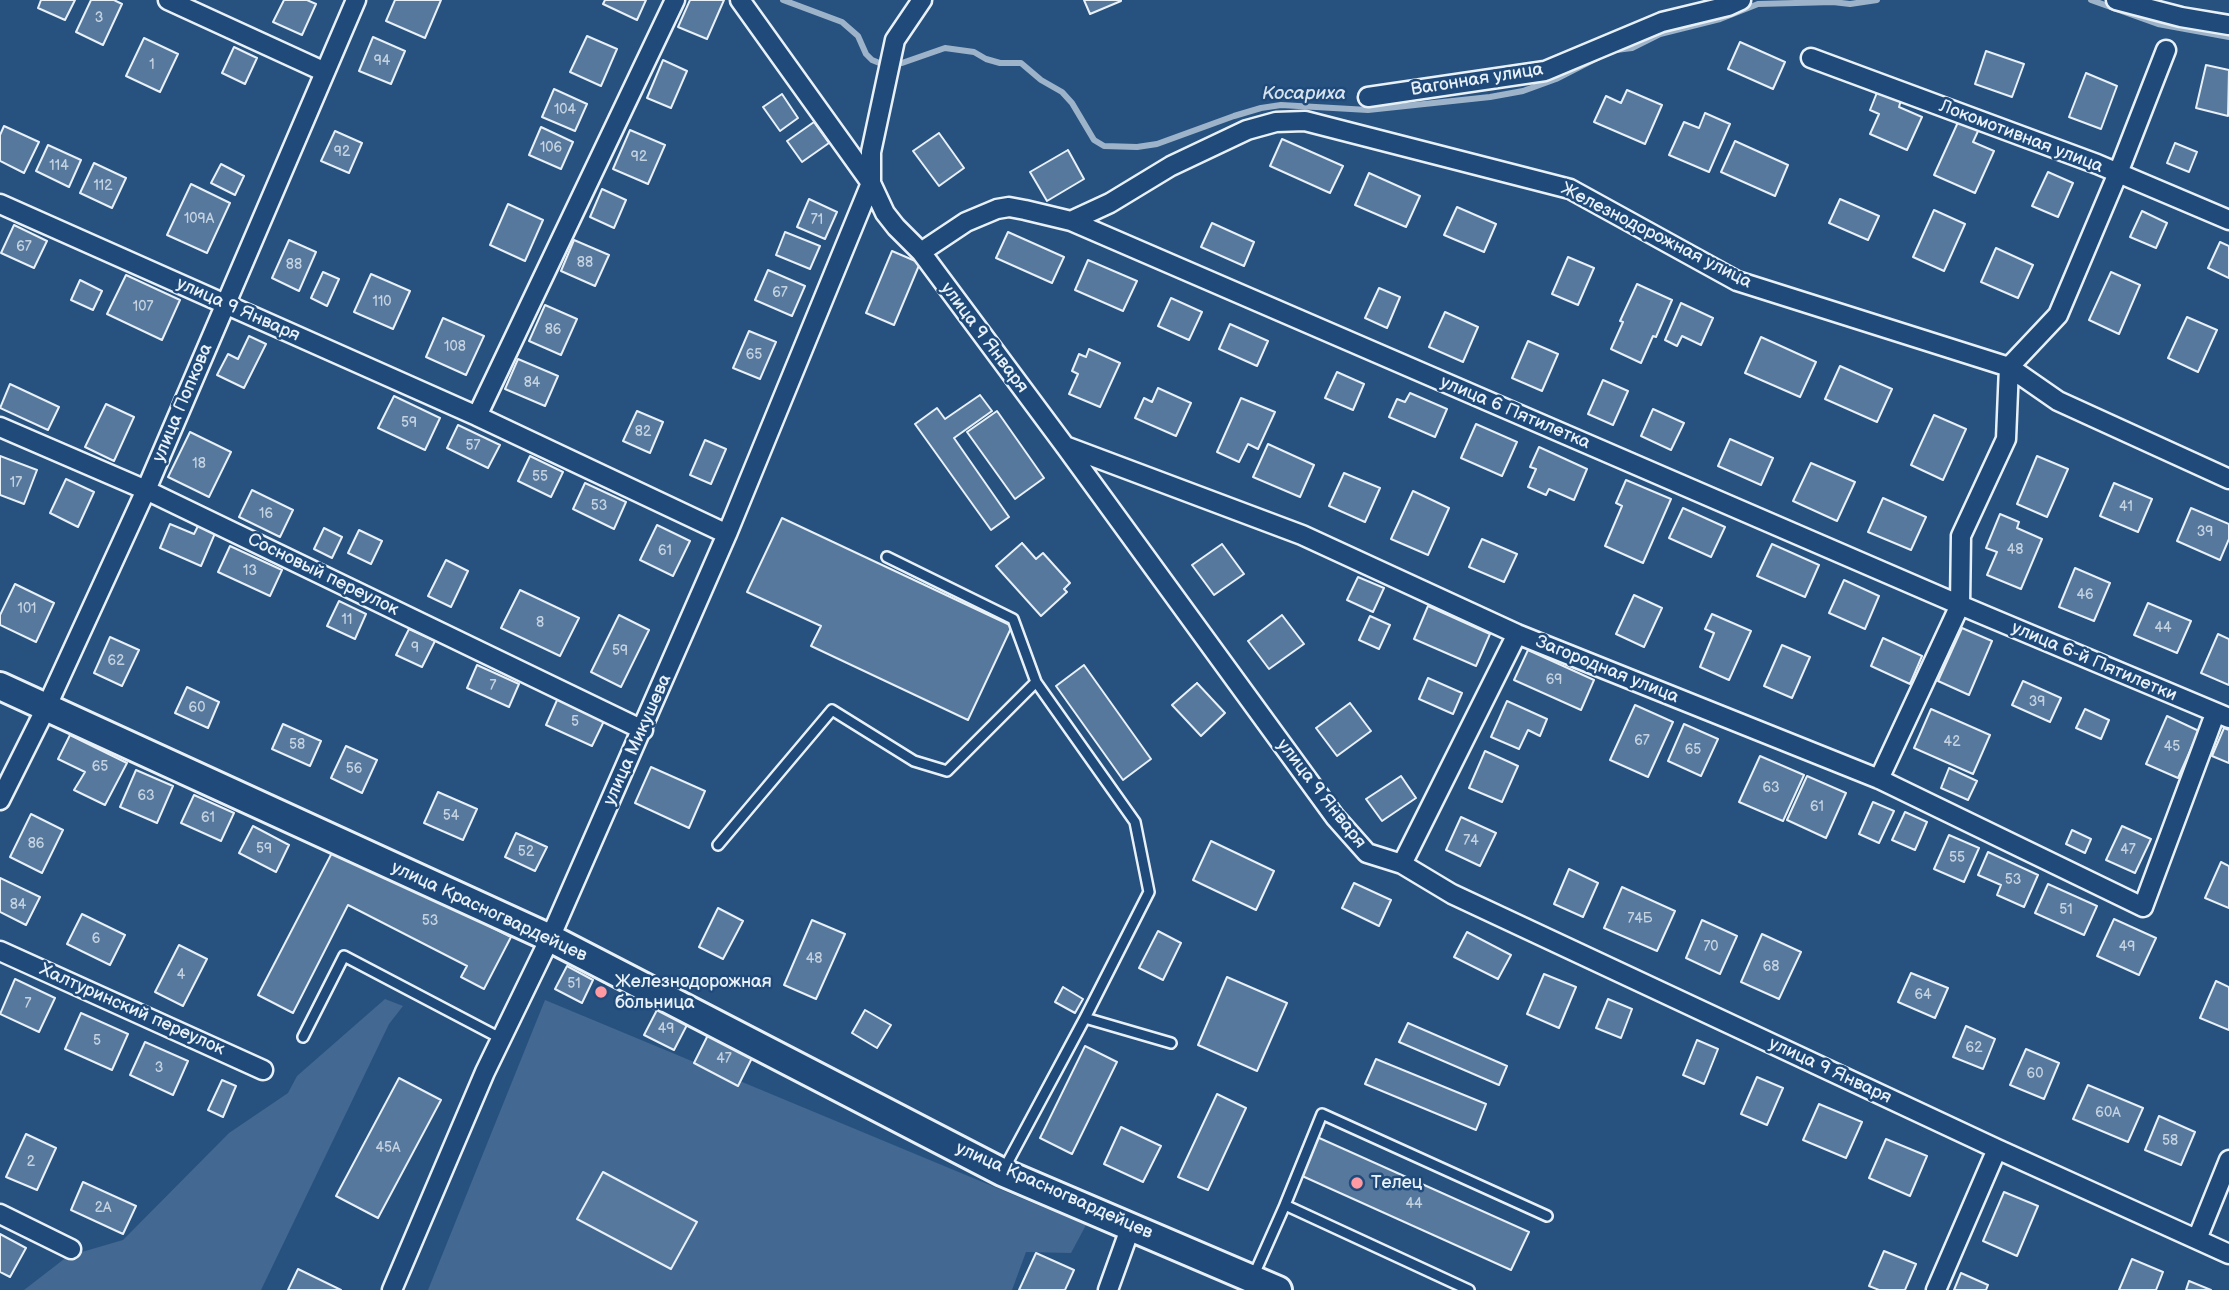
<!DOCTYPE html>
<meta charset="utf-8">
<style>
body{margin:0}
canvas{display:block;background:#27517f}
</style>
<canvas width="2229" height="1290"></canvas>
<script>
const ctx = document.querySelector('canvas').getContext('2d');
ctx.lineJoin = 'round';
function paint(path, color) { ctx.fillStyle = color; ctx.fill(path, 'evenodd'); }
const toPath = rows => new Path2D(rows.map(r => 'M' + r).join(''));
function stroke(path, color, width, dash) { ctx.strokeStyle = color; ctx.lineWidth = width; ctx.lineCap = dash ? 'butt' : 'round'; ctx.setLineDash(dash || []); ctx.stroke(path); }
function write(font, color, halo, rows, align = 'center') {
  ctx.font = font + ' "Balsamiq Sans",sans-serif'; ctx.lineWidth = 5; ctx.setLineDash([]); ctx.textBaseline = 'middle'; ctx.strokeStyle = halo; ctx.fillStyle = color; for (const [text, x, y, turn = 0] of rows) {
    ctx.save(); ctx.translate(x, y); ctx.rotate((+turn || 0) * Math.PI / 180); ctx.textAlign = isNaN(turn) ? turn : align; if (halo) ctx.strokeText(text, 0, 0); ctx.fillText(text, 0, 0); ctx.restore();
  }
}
const green = toPath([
 [385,999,403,1006,389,1024,261,1290,24,1290,68,1256,123,1240,229,1133,288,1093,297,1076],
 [545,1000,1086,1225,1071,1253,1026,1252,1012,1290,428,1290]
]);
const stream = toPath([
 [783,0,842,22,858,36,866,54,872,60,882,64,902,63,945,48,974,52,986,59,1000,63,1021,63,1041,80,1062,92,1072,103,1094,140,1104,146,1137,147,1157,144,1234,116,1261,108,1281,105,1368,110,1490,97,1523,91,1556,79,1599,57],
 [2091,0,2158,24,2229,37],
 [1616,50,1632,48,1660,34,1720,19,1758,4,1833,2,1850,4,1877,0]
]);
const building = toPath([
 [41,0,75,0,65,20,38,8,41,0],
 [91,0,114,0,122,4,103,45,76,32,91,0],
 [284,0,307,0,316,4,302,35,273,22,284,0],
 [395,0,441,0,425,38,386,21,395,0],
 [605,0,646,0,637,20,603,4,605,0],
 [690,0,724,0,707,39,678,27,690,0],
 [1084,0,1121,0,1121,1,1090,14,1084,0],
 [587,36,617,49,601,86,570,72,587,36],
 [373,37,405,51,391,84,359,71,373,37],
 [144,38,178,54,160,92,126,76,144,38],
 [1740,42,1785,62,1773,89,1728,69,1740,42],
 [234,47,257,58,245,84,222,73,234,47],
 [1986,51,2024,64,2012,97,1975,84,1986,51],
 [663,60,687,71,671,108,647,98,663,60],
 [2206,65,2229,70,2228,116,2196,108,2206,65],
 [2086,73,2117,86,2101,129,2069,117,2086,73],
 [554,89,587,104,575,131,542,117,554,89],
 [1627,90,1662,105,1645,144,1594,122,1606,96,1621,103,1627,90],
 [1878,90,1901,100,1899,107,1922,117,1907,150,1870,134,1879,114,1870,110,1878,90],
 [782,94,798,118,780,131,763,107,782,94],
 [1705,113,1730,124,1709,172,1669,155,1684,122,1699,128,1705,113],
 [1959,120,1979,129,1973,142,1994,151,1975,193,1934,175,1959,120],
 [814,122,829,143,802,162,787,141,814,122],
 [4,126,39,142,24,173,0,161,0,135,4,126],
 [541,127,573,142,561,169,529,155,541,127],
 [630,130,665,145,648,184,613,169,630,130],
 [335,131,362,143,349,173,321,161,335,131],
 [939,133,964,168,939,186,913,151,939,133],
 [1282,139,1343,166,1330,193,1270,166,1282,139],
 [1735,141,1788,165,1775,196,1721,172,1735,141],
 [2175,143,2197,152,2189,172,2167,163,2175,143],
 [48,145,81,160,69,187,36,171,48,145],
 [1068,150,1084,179,1047,201,1030,172,1068,150],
 [94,163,126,178,112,208,80,193,94,163],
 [221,164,244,176,235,195,211,183,221,164],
 [2048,172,2073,183,2058,217,2032,206,2048,172],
 [1369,173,1420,196,1406,227,1355,205,1369,173],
 [191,184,230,203,207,253,167,235,191,184],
 [602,189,626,200,614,228,590,217,602,189],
 [809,199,837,212,825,239,797,227,809,199],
 [1840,199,1879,216,1868,240,1829,223,1840,199],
 [508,204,543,220,525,261,490,245,508,204],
 [1457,207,1496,224,1484,252,1444,235,1457,207],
 [1934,210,1965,224,1944,271,1913,257,1934,210],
 [2142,211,2167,223,2156,248,2130,237,2142,211],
 [1212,223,1254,242,1244,266,1201,247,1212,223],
 [14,225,47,241,34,268,1,253,14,225],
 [785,232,820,246,810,269,776,255,785,232],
 [1008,232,1064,257,1052,283,996,258,1008,232],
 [289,240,316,252,299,291,272,278,289,240],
 [574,240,609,255,595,286,561,271,574,240],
 [2220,242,2229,246,2229,278,2208,268,2220,242],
 [1996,248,2033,265,2018,298,1981,282,1996,248],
 [892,251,920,263,894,325,866,313,892,251],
 [1568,257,1594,268,1578,305,1552,294,1568,257],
 [1088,260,1137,281,1123,311,1075,290,1088,260],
 [768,270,805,286,792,316,755,300,768,270],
 [323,272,339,279,327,306,311,298,323,272],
 [2111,272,2140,285,2119,334,2089,320,2111,272],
 [371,274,410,291,393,329,354,312,371,274],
 [126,275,180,300,162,340,107,314,126,275],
 [80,280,102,291,93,310,71,300,80,280],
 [1637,284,1672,300,1656,337,1653,336,1641,363,1611,349,1623,322,1620,321,1637,284],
 [1379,288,1400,297,1387,328,1365,318,1379,288],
 [1171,298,1202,312,1189,340,1158,326,1171,298],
 [1681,303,1713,318,1701,345,1682,336,1677,346,1665,340,1681,303],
 [545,305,577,319,561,355,529,341,545,305],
 [1445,312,1478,327,1463,362,1429,347,1445,312],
 [2187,317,2217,330,2198,372,2168,358,2187,317],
 [443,318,484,336,466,375,426,357,443,318],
 [1230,324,1268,341,1257,366,1219,349,1230,324],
 [749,331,776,342,760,379,733,368,749,331],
 [249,336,266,344,244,388,217,375,228,354,238,359,249,336],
 [1761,337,1816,362,1800,397,1745,373,1761,337],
 [1528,341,1558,354,1542,391,1512,378,1528,341],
 [1089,349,1120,363,1100,407,1069,394,1078,374,1072,371,1079,354,1086,357,1089,349],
 [518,359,558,376,545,406,505,389,518,359],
 [1840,366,1892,389,1877,422,1825,399,1840,366],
 [1337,372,1364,384,1353,410,1325,398,1337,372],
 [1603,380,1628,391,1613,425,1588,414,1603,380],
 [10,384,59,407,48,430,0,408,10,384],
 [1158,388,1191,403,1176,436,1135,418,1144,398,1152,402,1158,388],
 [1410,393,1447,409,1435,437,1389,417,1397,399,1405,402,1410,393],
 [980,395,992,411,954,438,1009,517,991,530,915,424,937,408,945,419,980,395],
 [394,396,440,418,425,450,378,428,394,396],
 [1241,398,1275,412,1258,449,1248,444,1239,462,1217,452,1241,398],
 [106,404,134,417,114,461,85,447,106,404],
 [1653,409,1684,423,1671,450,1641,436,1653,409],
 [637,411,663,422,650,453,623,441,637,411],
 [997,411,1044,478,1015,499,967,432,997,411],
 [1934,415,1966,429,1943,480,1911,465,1934,415],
 [1476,424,1517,442,1502,476,1461,458,1476,424],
 [458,425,500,445,488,468,447,448,458,425],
 [190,432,231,452,209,497,168,477,190,432],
 [1730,439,1773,458,1761,485,1718,466,1730,439],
 [705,440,726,449,711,484,690,475,705,440],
 [1268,444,1314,465,1300,497,1253,477,1268,444],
 [1539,447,1587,469,1574,500,1549,489,1546,495,1528,487,1536,469,1530,467,1539,447],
 [0,456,37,470,24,504,0,495,0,456],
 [530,456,563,472,551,497,518,481,530,456],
 [2037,456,2068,469,2047,517,2017,504,2037,456],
 [1811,463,1855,482,1837,521,1793,501,1811,463],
 [1344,473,1380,488,1365,522,1329,506,1344,473],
 [66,479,94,492,78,527,50,513,66,479],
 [1626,480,1671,499,1643,563,1605,546,1622,506,1616,503,1626,480],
 [585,483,626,502,614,529,573,509,585,483],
 [2114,483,2152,499,2138,532,2100,516,2114,483],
 [252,490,293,510,280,537,239,517,252,490],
 [1413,491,1449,508,1428,555,1391,539,1413,491],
 [1883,498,1926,517,1911,550,1868,532,1883,498],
 [1683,508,1725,527,1711,557,1669,538,1683,508],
 [2191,508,2229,524,2229,539,2220,560,2177,541,2191,508],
 [2000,514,2019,522,2017,528,2042,539,2021,589,1987,575,1997,552,1986,548,2000,514],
 [782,518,1012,626,968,720,811,646,821,626,747,592,782,518],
 [170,524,194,534,199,524,216,531,201,566,160,548,170,524],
 [657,525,690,541,673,576,640,560,657,525],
 [324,528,342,537,332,558,314,549,324,528],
 [359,530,382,541,371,564,348,553,359,530],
 [1482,539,1517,554,1504,582,1469,567,1482,539],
 [1022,543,1036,559,1043,553,1070,583,1064,589,1067,592,1041,616,996,566,1022,543],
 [1222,544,1244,574,1214,595,1192,565,1222,544],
 [1772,544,1819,565,1805,597,1757,576,1772,544],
 [230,546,282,570,270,596,218,572,230,546],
 [446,560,468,571,451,607,428,596,446,560],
 [2075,568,2110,583,2094,621,2059,607,2075,568],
 [1358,577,1384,588,1373,612,1347,600,1358,577],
 [1844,580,1879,596,1865,629,1829,613,1844,580],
 [15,584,54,603,36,642,0,625,0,615,15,584],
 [520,590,579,618,560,656,501,628,520,590],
 [1634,595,1662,608,1644,647,1616,634,1634,595],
 [339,601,366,614,355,639,327,626,339,601],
 [2148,603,2191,621,2177,653,2134,635,2148,603],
 [1428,606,1490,634,1476,666,1414,639,1428,606],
 [1712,614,1751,631,1729,680,1700,667,1714,633,1705,629,1712,614],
 [619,615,649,630,621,687,591,672,619,615],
 [1282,615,1304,644,1269,669,1248,641,1282,615],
 [1370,616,1390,625,1379,649,1359,640,1370,616],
 [1962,628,1992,641,1969,695,1938,681,1962,628],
 [409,629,435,641,422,667,396,655,409,629],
 [2218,634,2229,639,2229,685,2201,673,2218,634],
 [110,637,139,650,122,686,94,673,110,637],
 [1883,638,1922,656,1910,684,1871,666,1883,638],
 [1782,645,1810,657,1792,698,1764,686,1782,645],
 [1528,650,1594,680,1581,710,1514,680,1528,650],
 [477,665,519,684,509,707,467,688,477,665],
 [1084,665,1151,759,1123,780,1056,686,1084,665],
 [1428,678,1462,693,1453,714,1419,699,1428,678],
 [2023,681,2061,698,2050,722,2012,705,2023,681],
 [1197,683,1225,713,1201,736,1172,705,1197,683],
 [187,687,219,702,208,728,175,713,187,687],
 [558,698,605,719,592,746,546,725,558,698],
 [1507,701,1547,719,1540,736,1528,730,1519,749,1491,737,1507,701],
 [1350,703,1371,731,1337,756,1316,728,1350,703],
 [1635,705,1673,722,1648,777,1610,760,1635,705],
 [1931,709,1990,735,1973,774,1914,748,1931,709],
 [2085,709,2109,720,2101,739,2076,728,2085,709],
 [2167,716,2199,731,2178,778,2146,764,2167,716],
 [283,724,321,741,310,766,272,749,283,724],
 [1684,724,1718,739,1701,776,1668,761,1684,724],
 [2224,728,2229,730,2229,763,2212,756,2224,728],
 [70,735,127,763,105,805,74,790,85,772,58,759,70,735],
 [346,746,377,760,362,793,331,778,346,746],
 [1485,751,1518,766,1502,802,1469,788,1485,751],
 [1760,756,1804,775,1783,821,1739,802,1760,756],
 [651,767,705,791,689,828,635,803,651,767],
 [1949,768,1977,781,1968,800,1941,788,1949,768],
 [136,770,173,786,157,823,120,807,136,770],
 [1401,776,1416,798,1382,821,1366,799,1401,776],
 [1807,776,1846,793,1826,838,1787,820,1807,776],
 [438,792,477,809,463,840,424,823,438,792],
 [194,795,234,813,221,841,181,823,194,795],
 [1873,802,1894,811,1879,843,1859,834,1873,802],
 [1905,812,1927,822,1915,850,1892,840,1905,812],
 [31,814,63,830,42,873,10,857,31,814],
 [1461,817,1496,833,1480,866,1446,850,1461,817],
 [253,826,289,845,276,872,239,853,253,826],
 [2122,826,2151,839,2135,873,2106,860,2122,826],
 [2072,830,2091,839,2085,853,2066,844,2072,830],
 [516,833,547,847,535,871,505,857,516,833],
 [1949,835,1979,848,1964,882,1934,869,1949,835],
 [1211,841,1274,871,1256,910,1193,880,1211,841],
 [335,847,511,937,484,989,461,977,467,966,348,905,293,1013,258,995,335,847],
 [1988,852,2038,875,2024,907,1997,895,2001,885,1978,875,1988,852],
 [2221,862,2229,866,2229,908,2205,898,2221,862],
 [1569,869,1598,883,1583,917,1554,904,1569,869],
 [0,878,40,897,26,925,0,912,0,878],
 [1354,883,1391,900,1379,926,1342,908,1354,883],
 [2048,884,2097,906,2084,935,2035,913,2048,884],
 [1622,887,1675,911,1657,951,1604,928,1622,887],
 [718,908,743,921,723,959,699,947,718,908],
 [82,914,125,935,110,965,67,944,82,914],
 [2114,919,2156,938,2139,975,2097,956,2114,919],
 [812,920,845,934,816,999,784,985,812,920],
 [1702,920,1737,936,1720,974,1686,958,1702,920],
 [1158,931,1181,943,1163,980,1139,968,1158,931],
 [1467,932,1511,955,1498,979,1454,957,1467,932],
 [1762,934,1801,952,1779,999,1741,982,1762,934],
 [179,945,207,959,183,1006,155,992,179,945],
 [567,966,593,980,582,1003,555,989,567,966],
 [1911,973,1948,988,1935,1018,1898,1002,1911,973],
 [1544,974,1576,987,1559,1028,1527,1014,1544,974],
 [1227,977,1287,1003,1257,1071,1198,1045,1227,977],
 [15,979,55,998,39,1032,0,1014,15,979],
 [2216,981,2229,987,2229,1030,2200,1018,2216,981],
 [1063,987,1083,999,1075,1013,1055,1002,1063,987],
 [1608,999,1632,1009,1621,1038,1596,1028,1608,999],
 [658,1008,688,1023,674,1050,644,1035,658,1008],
 [865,1010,891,1025,877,1048,852,1033,865,1010],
 [81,1013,128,1034,112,1070,65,1049,81,1013],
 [1408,1023,1507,1066,1499,1085,1399,1042,1408,1023],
 [1966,1026,1995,1039,1983,1069,1953,1057,1966,1026],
 [709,1033,753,1056,738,1086,694,1063,709,1033],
 [1697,1040,1718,1049,1704,1084,1683,1075,1697,1040],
 [145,1042,188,1061,173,1095,130,1075,145,1042],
 [1085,1046,1117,1062,1072,1154,1040,1138,1085,1046],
 [2026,1049,2059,1063,2044,1099,2010,1085,2026,1049],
 [1376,1059,1486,1104,1476,1130,1365,1084,1376,1059],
 [1757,1077,1783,1088,1767,1125,1741,1114,1757,1077],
 [399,1078,441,1100,378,1218,336,1196,399,1078],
 [222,1080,236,1086,223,1117,208,1110,222,1080],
 [2088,1085,2143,1108,2128,1142,2073,1119,2088,1085],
 [1217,1094,1246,1108,1208,1190,1178,1177,1217,1094],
 [1819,1104,1862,1122,1846,1158,1803,1140,1819,1104],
 [2159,1116,2195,1132,2181,1165,2145,1150,2159,1116],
 [1121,1127,1161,1146,1143,1182,1104,1164,1121,1127],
 [26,1134,56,1148,37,1190,6,1177,26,1134],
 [1317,1137,1529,1232,1511,1270,1300,1175,1317,1137],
 [1886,1139,1927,1156,1910,1196,1869,1178,1886,1139],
 [603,1172,697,1222,671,1269,577,1219,603,1172],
 [83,1182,136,1206,123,1234,71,1210,83,1182],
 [2004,1192,2038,1206,2017,1256,1983,1241,2004,1192],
 [0,1234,26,1248,10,1277,0,1272,0,1234],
 [1884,1251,1916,1264,1905,1290,1879,1290,1869,1286,1884,1251],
 [1036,1253,1074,1270,1065,1290,1019,1290,1036,1253],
 [2132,1259,2163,1272,2156,1290,2119,1290,2132,1259],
 [298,1269,341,1290,288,1290,298,1269],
 [1961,1273,1988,1285,1986,1290,1954,1290,1961,1273],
 [2189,1281,2211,1290,2186,1290,2189,1281]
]);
const lane = toPath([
 [887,557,1013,619,1036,682],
 [718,845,832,710,914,761,947,771,1036,682,1135,822,1149,892,1085,1018,1003,1171],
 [1085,1018,1171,1043],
 [303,1037,344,956,502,1039],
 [1285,1205,1322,1114,1547,1216],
 [1253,1277,1285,1205,1469,1290]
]);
const street = toPath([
 [168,0,325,72],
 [740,0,871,183,885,213,896,227,921,252,1065,446,1335,817,1367,853,1402,864,1452,894,1997,1149,2229,1254],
 [2116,0,2181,17,2229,25],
 [1811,58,2097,164,2229,220],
 [1368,97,1545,71,1662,22,1728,6,1741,0],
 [0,204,477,416,727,534],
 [1071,221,1960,605,2229,718],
 [921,252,966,222,997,209,1009,207,1025,210,1071,221,1110,203,1171,166,1247,130,1276,122,1305,121,1570,189,1737,281,2009,367,2058,401,2229,479],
 [477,416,675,0],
 [0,427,146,490,643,730],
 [1065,446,1302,535,1517,634,1879,779,2143,907,2215,714],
 [1879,779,1960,605,1961,536,2006,439,2009,367,2058,315,2118,173,2166,50],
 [0,800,46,708,146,490,356,0],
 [1402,864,1517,634],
 [0,951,263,1070],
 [0,1214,71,1249],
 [2197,1239,2229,1160],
 [392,1290,485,1072,550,938,727,534,871,183,871,152,895,40,922,0],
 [1108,1290,1131,1226],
 [1936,1290,1997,1149]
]);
const secondary = toPath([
 [0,686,550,938,1002,1172,1278,1290]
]);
const markers = [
 [601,992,7,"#ff9aa2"],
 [1357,1183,7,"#ff9aa2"]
];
const numberNames = [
 ["3",99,18],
 ["94",382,61],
 ["1",152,65],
 ["104",565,110],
 ["106",551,148],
 ["92",342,152],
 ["92",639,157],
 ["114",59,166],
 ["112",103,186],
 ["109А",199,219],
 ["71",817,220],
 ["67",24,247],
 ["88",585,263],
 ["88",294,265],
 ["67",780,293],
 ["110",382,302],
 ["107",143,307],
 ["86",553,330],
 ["108",455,347],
 ["65",754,355],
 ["84",532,383],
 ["59",409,423],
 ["82",643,432],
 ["57",473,446],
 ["18",199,464],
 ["55",540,477],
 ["17",16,483],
 ["53",599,506],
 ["41",2126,507],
 ["16",266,514],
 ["39",2205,532],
 ["48",2015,550],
 ["61",665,551],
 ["13",250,571],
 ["46",2085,595],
 ["101",27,609],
 ["11",347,620],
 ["8",540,623],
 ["44",2163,628],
 ["9",415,648],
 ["59",620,651],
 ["62",116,661],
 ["69",1554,680],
 ["7",493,686],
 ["39",2037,702],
 ["60",197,708],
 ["5",575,722],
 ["67",1642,741],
 ["42",1952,742],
 ["58",297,745],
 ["45",2172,747],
 ["65",1693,750],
 ["65",100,767],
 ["56",354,769],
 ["63",1771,788],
 ["63",146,796],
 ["61",1817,807],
 ["54",451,816],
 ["61",208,818],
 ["74",1471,841],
 ["86",36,844],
 ["59",264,849],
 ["47",2128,850],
 ["52",526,852],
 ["55",1957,858],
 ["53",2013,880],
 ["84",18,905],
 ["51",2066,910],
 ["74Б",1640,919],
 ["53",430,921],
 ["6",96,939],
 ["70",1711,947],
 ["49",2127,947],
 ["48",814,959],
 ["68",1771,967],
 ["4",181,975],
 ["51",574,984],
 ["64",1923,995],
 ["7",28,1004],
 ["49",666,1029],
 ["5",97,1041],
 ["62",1974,1048],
 ["47",724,1059],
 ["3",159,1068],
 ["60",2035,1074],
 ["60А",2108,1113],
 ["58",2170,1141],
 ["45А",388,1148],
 ["2",31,1162],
 ["44",1414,1204],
 ["2А",103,1208]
];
const streetNames = [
 ["Вагонная улица",1477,80,-9],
 ["Локомотивная улица",2021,137,21],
 ["Железнодорожная улица",1656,236,27],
 ["улица 9 Января",238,310,24],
 ["улица 9 Января",984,338,53],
 ["улица Попкова",183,403,-67],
 ["улица 6 Пятилетка",1515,413,23],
 ["Сосновый переулок",323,575,26],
 ["улица 6-й Пятилетки",2094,662,23],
 ["Загородная улица",1607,670,22],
 ["улица Микушева",638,740,-66],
 ["улица 9 Января",1321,794,52],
 ["улица Красногвардейцев",489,912,25],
 ["Халтуринский переулок",132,1010,24],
 ["улица 9 Января",1830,1071,25],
 ["улица Красногвардейцев",1054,1191,24]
];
const poiNames = [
 ["Железнодорожная",615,982],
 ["больница",615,1003],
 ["Телец",1371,1183]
];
const waterNames = [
 ["Косариха",1304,94]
];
paint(green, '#436891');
stroke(stream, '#9db3c9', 6);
paint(building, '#57789d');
stroke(building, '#e8f1f8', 2);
stroke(lane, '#e8f1f8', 14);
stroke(street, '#e8f1f8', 23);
stroke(secondary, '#e8f1f8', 32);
stroke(lane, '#1f4a7a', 9);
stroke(street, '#1f4a7a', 18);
stroke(secondary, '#1f4a7a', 26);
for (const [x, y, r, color] of markers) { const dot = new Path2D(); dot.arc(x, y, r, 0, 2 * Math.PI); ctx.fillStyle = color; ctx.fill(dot); stroke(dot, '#1f4a7a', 2.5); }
write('14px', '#c4d3e1', null, numberNames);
write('18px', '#e8f1f8', '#1f4a7a', streetNames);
write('18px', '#e8f1f8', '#1f4a7a', poiNames, 'left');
write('italic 19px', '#d5e2ec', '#1f4a7a', waterNames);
</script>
